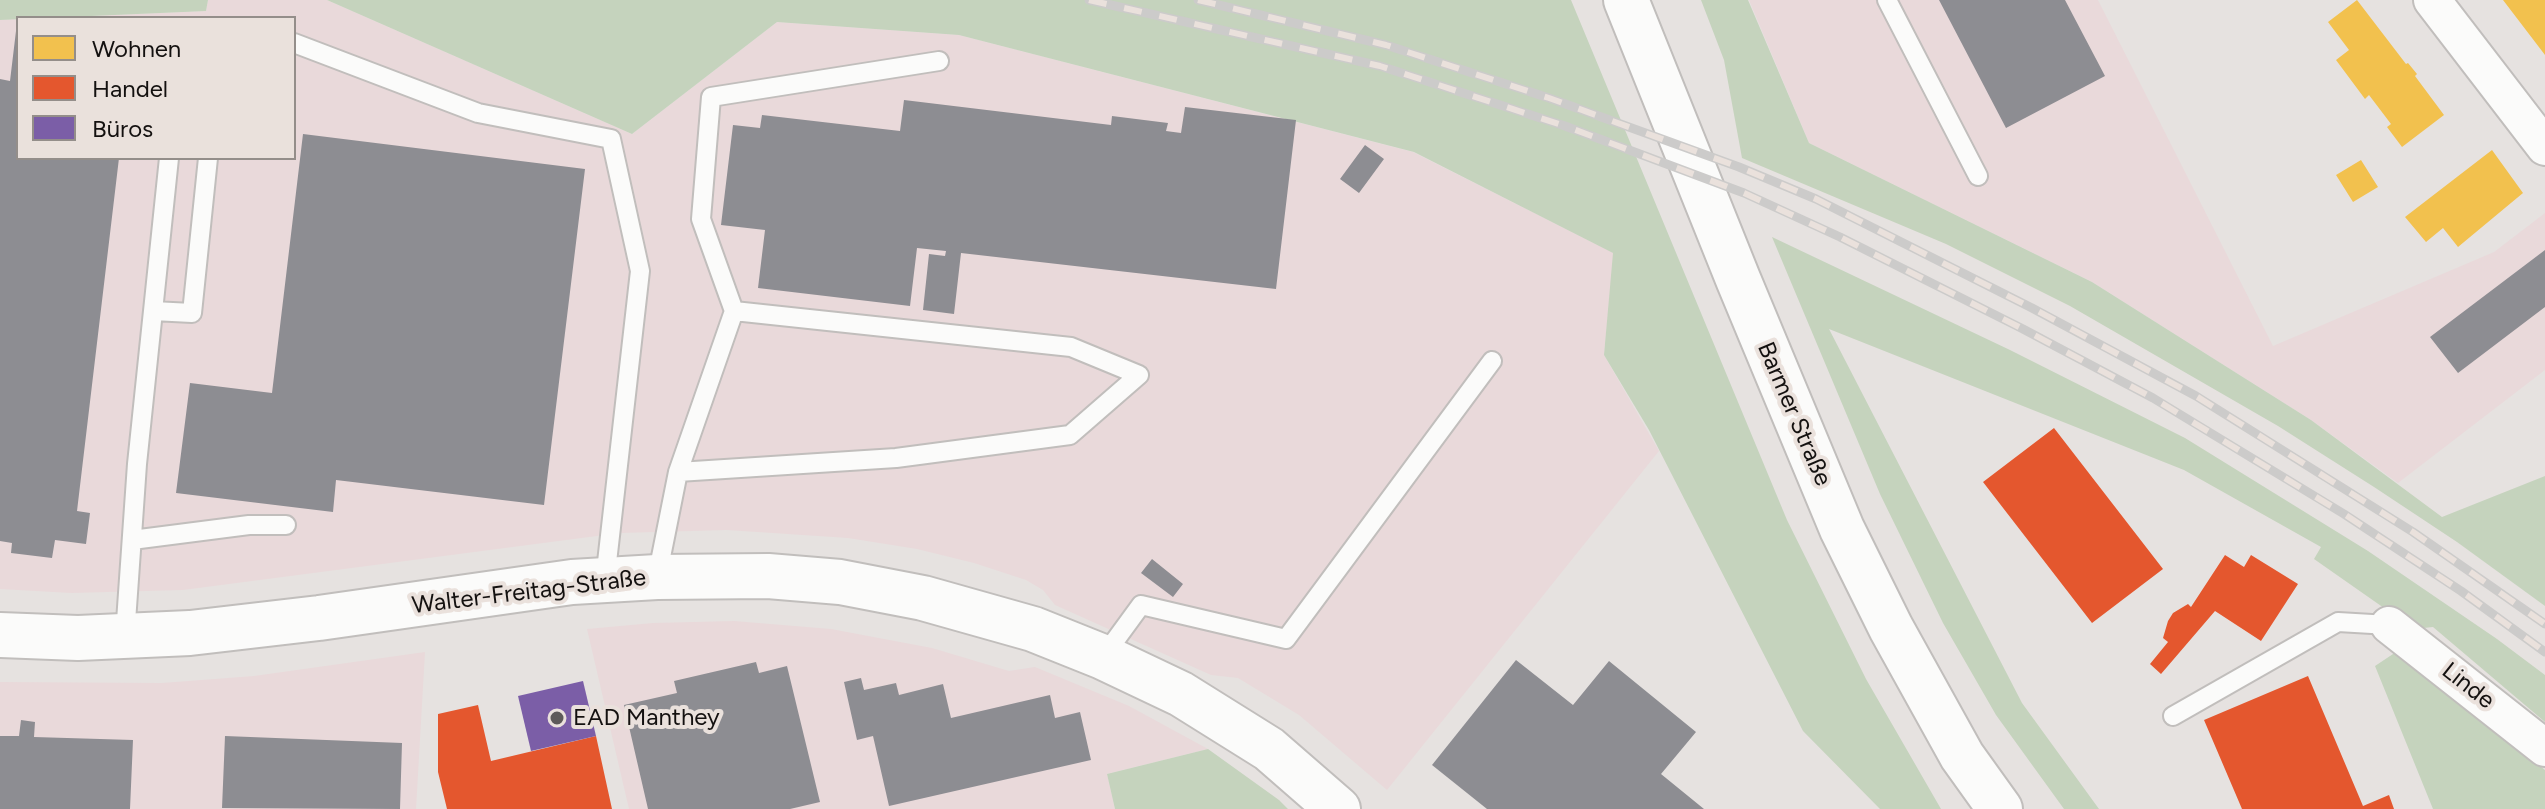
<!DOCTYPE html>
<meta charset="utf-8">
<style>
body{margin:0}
#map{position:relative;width:2545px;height:809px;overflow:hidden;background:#e6e2e0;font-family:Figtree,sans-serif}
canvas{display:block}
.legend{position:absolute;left:16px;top:16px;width:280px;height:144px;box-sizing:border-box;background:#eae1dc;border:2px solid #948e8a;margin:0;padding:10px 14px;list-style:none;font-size:24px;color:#141110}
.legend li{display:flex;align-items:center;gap:16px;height:40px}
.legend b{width:40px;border:2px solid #948e8a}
</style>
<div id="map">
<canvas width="2545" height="809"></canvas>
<ul class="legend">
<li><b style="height:22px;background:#f2c14e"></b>Wohnen</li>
<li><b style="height:22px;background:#e4572e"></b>Handel</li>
<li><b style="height:22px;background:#7b5ea7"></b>Büros</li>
</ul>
</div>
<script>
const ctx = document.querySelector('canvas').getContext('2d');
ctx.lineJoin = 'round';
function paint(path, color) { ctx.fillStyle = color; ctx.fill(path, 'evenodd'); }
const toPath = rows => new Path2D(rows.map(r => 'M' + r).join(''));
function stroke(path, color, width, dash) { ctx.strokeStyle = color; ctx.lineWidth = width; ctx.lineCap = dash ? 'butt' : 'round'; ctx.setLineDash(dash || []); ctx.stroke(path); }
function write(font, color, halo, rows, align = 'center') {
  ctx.font = font + ' Figtree,sans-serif'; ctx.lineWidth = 8; ctx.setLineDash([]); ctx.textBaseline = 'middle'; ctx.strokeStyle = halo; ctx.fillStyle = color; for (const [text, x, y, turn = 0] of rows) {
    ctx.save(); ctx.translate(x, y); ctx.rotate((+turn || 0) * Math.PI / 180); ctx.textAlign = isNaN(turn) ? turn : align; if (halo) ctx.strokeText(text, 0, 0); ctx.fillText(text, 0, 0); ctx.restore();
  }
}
const industrial = toPath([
 [208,0,327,0,632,134,777,22,959,35,1413,152,1614,253,1604,355,1659,451,1387,790,1299,715,1238,678,1211,675,1055,605,1043,590,1026,580,974,563,917,549,848,538,727,530,620,533,183,590,71,593,0,589,0,20,18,19,18,158,294,158,294,18,43,18,206,11],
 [1749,0,2098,0,2273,346,2494,252,2545,213,2545,370,2398,483,2311,420,2092,282,1809,143],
 [734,621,831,629,932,648,1009,671,1035,667,1129,706,1208,749,1107,774,1115,809,629,809,587,629,653,623],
 [425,652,416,809,0,809,0,682,162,683,254,676]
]);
const green = toPath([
 [0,0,208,0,206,11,0,20],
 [327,0,1571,0,1787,520,1866,679,1941,809,1880,809,1803,731,1649,430,1604,355,1613,253,1414,152,959,35,777,22,632,134],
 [1701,0,1748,0,1809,143,2092,282,2311,420,2442,517,2545,476,2545,606,2457,542,2374,487,2278,426,2070,306,1946,244,1742,158,1724,60],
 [1772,237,2010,350,2185,438,2368,551,2497,639,2545,675,2545,722,2433,627,2414,629,2314,559,2321,547,2184,470,1829,329,2022,703,2099,809,2064,809,1996,715,1943,623,1880,494],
 [2396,652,2545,770,2545,809,2433,809,2375,666],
 [1208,749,1279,800,1288,809,1115,809,1107,774]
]);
const homes = toPath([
 [2357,0,2406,64,2408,63,2417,74,2415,76,2444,115,2402,147,2387,127,2391,124,2369,95,2365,99,2336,60,2349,50,2328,22],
 [2503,0,2545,0,2545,55],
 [2492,150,2523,193,2458,247,2443,228,2426,242,2405,217],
 [2361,160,2378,187,2353,202,2336,175]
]);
const shops = toPath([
 [2054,428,2163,569,2092,623,1983,482],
 [2225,555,2244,567,2251,555,2298,584,2261,641,2215,611,2161,674,2150,664,2168,642,2163,638,2168,621,2173,613,2188,604,2191,607],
 [2308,676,2363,806,2389,795,2394,809,2242,809,2204,720],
 [478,705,491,761,596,736,612,809,447,809,438,772,438,714]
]);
const offices = toPath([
 [583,681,596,736,531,751,518,696]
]);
const industry = toPath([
 [1939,0,2065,0,2105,76,2006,128],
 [16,31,18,31,18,158,119,158,77,511,90,513,86,544,55,540,52,558,11,553,12,543,0,541,0,79,10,81],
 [904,100,1111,125,1112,116,1168,123,1166,131,1181,133,1185,107,1296,120,1276,289,961,253,954,314,923,310,929,254,945,256,946,251,917,248,910,306,758,288,765,230,721,225,733,125,760,128,762,115,900,131],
 [303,134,585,169,544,505,336,480,333,512,176,493,190,383,272,393],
 [1365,145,1384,159,1359,193,1340,179],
 [2545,250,2545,307,2458,373,2430,337],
 [1152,559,1183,584,1173,597,1141,573],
 [1516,660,1573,705,1609,661,1696,732,1661,774,1704,809,1487,809,1432,765],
 [756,662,759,673,787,666,820,802,790,809,648,809,624,705,677,693,674,681],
 [861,678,864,690,896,683,899,695,943,684,951,718,1050,695,1055,718,1080,712,1091,760,889,806,873,736,857,740,844,682],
 [21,720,35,722,34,737,133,740,130,809,0,809,0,736,19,736],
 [225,736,402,743,400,809,222,808]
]);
const service = toPath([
 [1887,0,1978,176],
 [294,43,478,113,611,139,640,271,605,580],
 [153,311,192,313,208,158],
 [734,311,701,219,711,97,939,61],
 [132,540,249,525,286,525],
 [657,577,678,472,734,311,1071,347,1139,375,1070,435,896,458,678,472],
 [125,636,137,464,169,158],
 [1103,657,1141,605,1286,639,1492,361],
 [2173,716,2338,622,2389,625]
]);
const minor = toPath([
 [2432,0,2545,147],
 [2389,625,2545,748]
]);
const tertiary = toPath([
 [0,635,78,638,190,633,319,618,572,582,657,577,768,576,840,582,923,598,1033,629,1103,657,1181,694,1269,749,1338,809]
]);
const primary = toPath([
 [1626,0,1738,279,1842,529,1891,628,1962,756,2000,809]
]);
const rail = toPath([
 [1089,0,1380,66,1565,126,1744,193,1840,237,2023,329,2153,398,2344,514,2461,591,2545,652],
 [1198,0,1386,45,1549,98,1739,167,1816,199,2032,308,2196,396,2413,532,2545,624]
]);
const markers = [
 [557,718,8,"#5e5a59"]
];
const streetNames = [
 ["Barmer Straße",1794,414,67],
 ["Walter-Freitag-Straße",529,592,-7],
 ["Linde",2468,686,38]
];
const poiNames = [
 ["EAD Manthey",573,718]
];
paint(industrial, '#e9d9da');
paint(green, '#c5d3bd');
paint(homes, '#f2c14e');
paint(shops, '#e4572e');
paint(offices, '#7b5ea7');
paint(industry, '#8d8d92');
stroke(service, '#c1bebc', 22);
stroke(minor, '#c1bebc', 40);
stroke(tertiary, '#c1bebc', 48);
stroke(primary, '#c1bebc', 48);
stroke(service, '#fbfbfa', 18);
stroke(minor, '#fbfbfa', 36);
stroke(tertiary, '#fbfbfa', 44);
stroke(primary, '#fbfbfa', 44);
stroke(rail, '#cccbca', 9);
stroke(rail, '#eae1dc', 6, [18]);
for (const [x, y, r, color] of markers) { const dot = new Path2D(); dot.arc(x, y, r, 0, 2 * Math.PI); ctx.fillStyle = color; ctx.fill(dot); stroke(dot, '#eae1dc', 3); }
write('24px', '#141110', '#eae1dc', streetNames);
write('24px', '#141110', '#eae1dc', poiNames, 'left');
</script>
